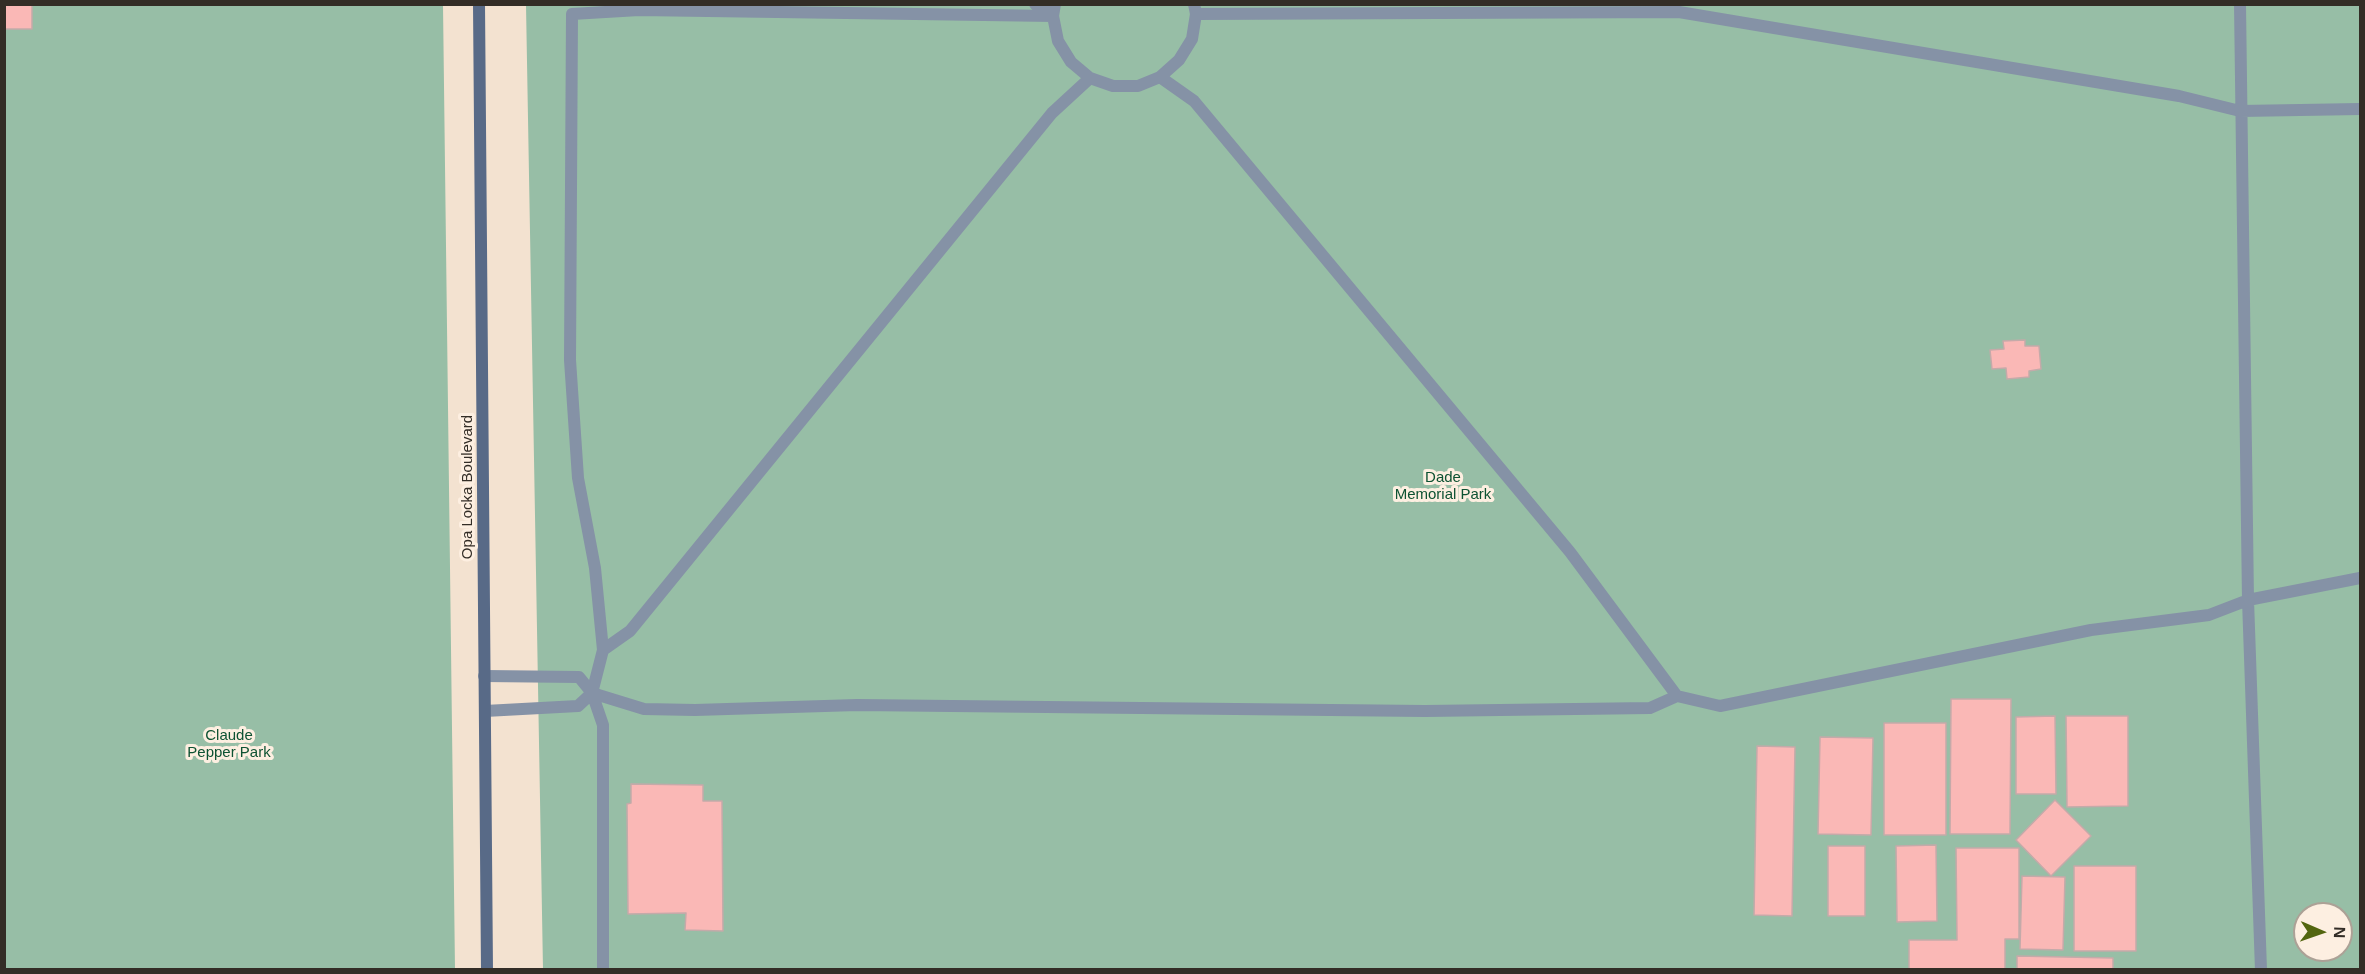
<!DOCTYPE html>
<style>
body{margin:0}
#map{position:relative;width:2365px;height:974px;overflow:hidden;background:#f3e2d0;font-family:Arial,sans-serif}
canvas{display:block}
.frame{position:absolute;inset:0;border:6px solid #332d26;pointer-events:none}
.north{position:absolute;left:2293px;top:902px;width:60px;height:60px;box-sizing:border-box;background:#fdefe1;border:2px solid #aca196;border-radius:50%;rotate:92deg;font-size:16px;font-weight:700;line-height:24px;text-align:center;color:#332d26}
.north::after{content:'';display:block;margin:auto;width:21px;height:27px;background:#53650f;clip-path:polygon(50% 0,100% 100%,50% 72%,0 100%)}
</style>
<div id="map">
<canvas width="2365" height="974"></canvas>
<div class="frame"></div>
<div class="north">N</div>
</div>
<script>
const ctx = document.querySelector('canvas').getContext('2d');
ctx.lineJoin = 'round';
function paint(path, color) { ctx.fillStyle = color; ctx.fill(path, 'evenodd'); }
const toPath = rows => new Path2D(rows.map(r => 'M' + r).join(''));
function stroke(path, color, width, dash) { ctx.strokeStyle = color; ctx.lineWidth = width; ctx.lineCap = dash ? 'butt' : 'round'; ctx.setLineDash(dash || []); ctx.stroke(path); }
function write(font, color, halo, rows, align = 'center') {
  ctx.font = font + ' Arial,sans-serif'; ctx.lineWidth = 6; ctx.setLineDash([]); ctx.textBaseline = 'middle'; ctx.strokeStyle = halo; ctx.fillStyle = color; for (const [text, x, y, turn = 0] of rows) {
    ctx.save(); ctx.translate(x, y); ctx.rotate((+turn || 0) * Math.PI / 180); ctx.textAlign = isNaN(turn) ? turn : align; if (halo) ctx.strokeText(text, 0, 0); ctx.fillText(text, 0, 0); ctx.restore();
  }
}
const green = toPath([
 [5,5,443,5,455,969,5,970],
 [526,5,2360,5,2360,969,543,969],
 [2305,914,2341,914,2341,950,2305,950]
]);
const building = toPath([
 [4,4,32,4,32,29,4,29,4,4],
 [2025,340,2025,346,2039,346,2041,369,2029,371,2029,377,2007,379,2006,368,1992,369,1990,350,2004,349,2003,341,2025,340],
 [1951,699,2011,699,2010,834,1950,834,1951,699],
 [2055,716,2056,794,2016,794,2016,717,2055,716],
 [2066,716,2128,716,2128,806,2067,807,2066,716],
 [1884,723,1946,723,1946,835,1884,835,1884,723],
 [1820,737,1873,738,1871,835,1818,834,1820,737],
 [1757,746,1795,747,1792,916,1754,915,1757,746],
 [631,784,703,785,703,801,722,801,723,931,685,930,686,913,628,914,627,804,631,803,631,784],
 [2055,800,2091,836,2051,876,2016,840,2055,800],
 [1936,845,1937,921,1897,922,1896,846,1936,845],
 [1828,846,1865,846,1865,916,1828,916,1828,846],
 [1956,848,2019,848,2019,939,2005,939,2005,970,1909,970,1909,940,1957,940,1956,848],
 [2074,866,2136,866,2136,951,2074,951,2074,866],
 [2022,876,2065,877,2063,950,2020,949,2022,876],
 [2017,956,2113,958,2113,970,2017,970,2017,956]
]);
const service = toPath([
 [1035,4,1052,16],
 [1055,4,1053,16,1058,41,1071,62,1090,78,1113,86,1138,86,1160,77,1179,60,1192,39,1196,14,1194,4],
 [1196,14,1679,12,2179,96,2240,111,2360,109],
 [1160,77,1194,101,1570,552,1677,696,1720,706,2091,630,2209,615,2248,600,2240,4],
 [603,650,630,631,1052,113,1090,78],
 [484,676,579,677,592,693,578,706,485,711],
 [592,693,644,709,695,710,857,705,1425,711,1650,708,1677,696],
 [603,970,603,725,592,693,603,650,595,568,578,478,570,360,572,14,639,10,1053,16],
 [2261,970,2248,600,2360,578]
]);
const secondary = toPath([
 [479,4,487,970]
]);
const parkNames = [
 ["Dade",1443,478],
 ["Memorial Park",1443,495],
 ["Claude",229,736],
 ["Pepper Park",229,753]
];
const streetNames = [
 ["Opa Locka Boulevard",468,487,-90]
];
paint(green, '#97bea6');
paint(building, '#fab8b6');
stroke(building, '#c4aaa9', 1.5);
stroke(service, '#8592a6', 12);
stroke(secondary, '#586a87', 12);
write('15px', '#0d5232', '#fdefe1', parkNames);
write('15px', '#332d26', '#fdefe1', streetNames);
</script>
